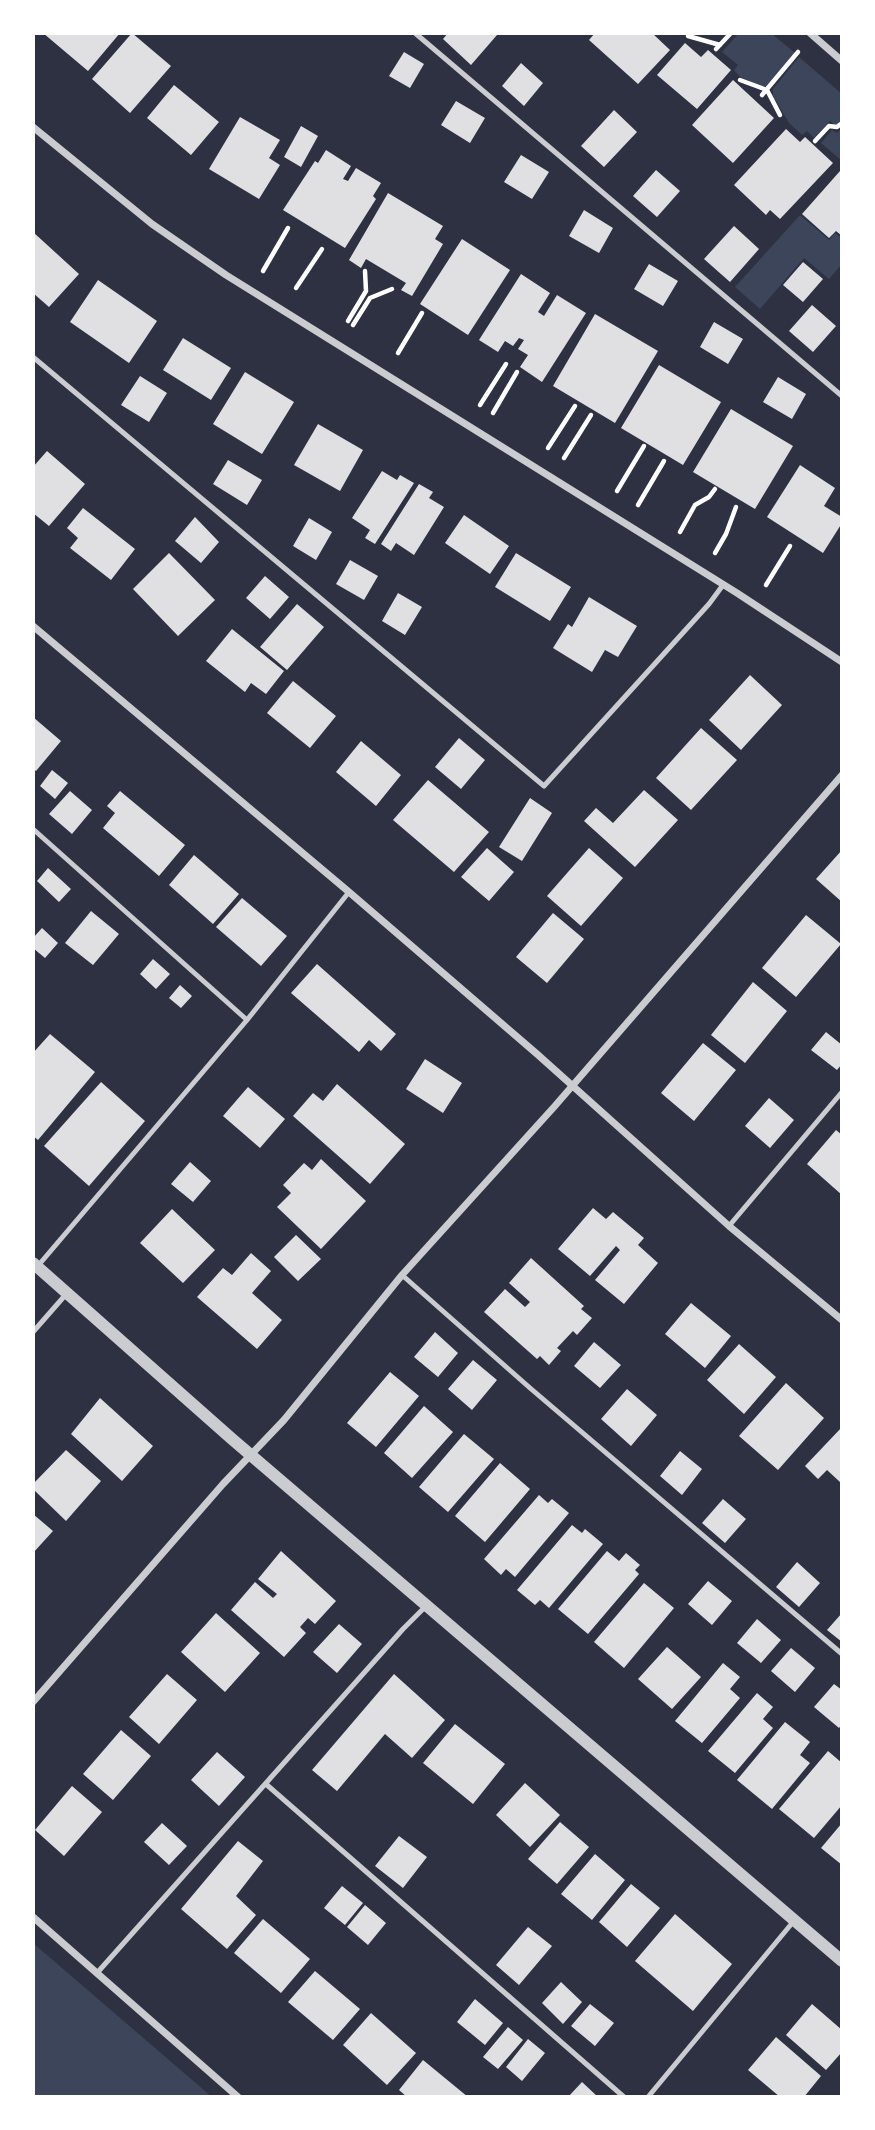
<!DOCTYPE html>
<style>
body{margin:0}
#map{position:relative;width:875px;height:2130px;overflow:hidden;background:#2d3142;font-family:Poppins,sans-serif}
canvas{display:block}
.frame{position:absolute;inset:0;border:35px solid #fff;pointer-events:none}
</style>
<div id="map">
<canvas width="875" height="2130"></canvas>
<div class="frame"></div>
</div>
<script>
const ctx = document.querySelector('canvas').getContext('2d');
ctx.lineJoin = 'round';
function paint(path, color) { ctx.fillStyle = color; ctx.fill(path, 'evenodd'); }
const toPath = rows => new Path2D(rows.map(r => 'M' + r).join(''));
function stroke(path, color, width, dash) { ctx.strokeStyle = color; ctx.lineWidth = width; ctx.lineCap = dash ? 'butt' : 'round'; ctx.setLineDash(dash || []); ctx.stroke(path); }
const green = toPath([
 [739,33,771,33,795,53,768,86,760,86,740,77,734,70,738,65,722,52],
 [799,57,842,94,842,118,836,126,830,121,814,138,807,131,802,135,789,123,773,96,773,89],
 [842,128,842,161,821,143,832,130,837,133],
 [800,215,829,240,835,233,842,238,842,264,829,279,804,258,760,309,735,287],
 [33,1943,212,2097,33,2097]
]);
const building = toPath([
 [43,33,120,33,88,71],
 [132,33,171,66,130,113,92,79],
 [448,33,496,33,497,35,471,65,443,39],
 [595,33,652,33,670,50,638,84,589,40],
 [685,43,701,57,708,50,731,70,697,109,657,75],
 [404,52,424,64,410,88,389,76],
 [521,63,543,83,524,106,502,86],
 [733,80,774,118,733,163,692,125],
 [174,85,219,122,191,155,147,118],
 [456,101,485,118,470,143,441,125],
 [614,110,637,132,604,167,581,146],
 [240,117,280,140,269,158,280,165,259,199,209,169],
 [301,126,318,136,301,167,284,157],
 [786,129,800,142,805,137,833,163,780,219,770,210,766,215,734,185],
 [326,150,351,166,343,179,348,181,356,168,381,183,373,196,376,199,345,248,283,210,315,161,318,163],
 [521,155,549,172,532,199,504,182],
 [656,170,680,191,657,217,633,196],
 [840,171,842,236,836,231,829,238,802,214],
 [388,193,443,226,435,239,443,244,412,296,401,290,406,283,366,259,361,268,349,260],
 [584,210,613,228,599,253,569,236],
 [734,226,759,249,730,282,704,259],
 [33,232,79,274,49,307,33,293],
 [462,239,510,270,468,335,420,304],
 [803,262,823,279,803,302,783,285],
 [649,264,678,281,663,306,634,289],
 [521,274,550,293,538,312,544,316,557,295,586,313,542,382,520,367,528,355,518,349,524,340,519,338,513,346,505,341,498,352,479,340],
 [98,280,157,321,129,363,70,322],
 [812,305,836,326,813,352,789,331],
 [595,314,658,351,615,423,553,386],
 [714,322,743,339,728,364,700,347],
 [183,338,231,368,211,400,163,370],
 [659,365,721,402,683,465,621,428],
 [245,372,294,402,262,454,213,424],
 [140,376,167,393,149,422,121,405],
 [778,377,806,394,792,419,763,402],
 [731,409,793,446,755,509,693,472],
 [318,424,363,450,340,491,294,465],
 [47,451,85,484,49,526,33,513,33,467],
 [228,460,262,480,247,505,213,484],
 [800,465,835,488,824,506,842,517,842,523,823,553,767,517],
 [382,471,397,480,400,475,414,483,375,544,365,538,370,530,352,518],
 [419,484,433,492,429,498,444,507,414,555,396,543,391,551,381,544],
 [83,508,135,549,111,580,70,548,78,538,67,528],
 [464,515,509,546,490,574,445,543],
 [195,517,219,542,201,563,175,541],
 [309,518,332,532,316,560,293,546],
 [169,553,215,600,178,636,133,589],
 [516,553,571,587,550,621,495,587],
 [350,560,378,576,364,600,336,584],
 [265,576,289,597,270,619,246,598],
 [398,593,422,607,405,635,382,621],
 [589,597,637,626,618,657,605,650,592,672,553,648,568,624,572,627],
 [297,604,324,627,287,670,260,647],
 [232,629,284,671,266,694,251,683,245,692,206,661],
 [750,675,782,705,741,750,709,720],
 [293,681,336,716,310,748,267,713],
 [33,717,61,741,36,771,33,769],
 [701,728,737,760,691,810,656,778],
 [459,738,485,760,461,789,435,767],
 [361,741,401,775,376,806,336,772],
 [52,770,68,783,55,799,40,786],
 [428,780,489,832,454,872,393,820],
 [644,790,678,820,635,867,584,821,596,808,613,823],
 [70,791,92,810,72,834,49,814],
 [120,791,185,845,159,876,103,828,115,813,107,806],
 [530,798,552,813,522,861,499,847],
 [487,848,514,872,489,901,461,877],
 [589,848,623,878,581,926,547,896],
 [842,850,842,902,816,879],
 [194,855,239,894,213,924,169,885],
 [48,868,71,889,59,902,37,881],
 [242,898,287,936,261,966,216,927],
 [91,911,119,934,93,965,65,943],
 [553,913,584,939,547,983,516,957],
 [806,915,841,944,796,997,762,968],
 [42,928,58,943,45,958,33,948,33,938],
 [153,959,170,974,156,989,140,974],
 [317,964,396,1034,381,1051,369,1040,359,1052,291,993],
 [753,982,787,1011,745,1063,711,1035],
 [180,985,192,996,181,1008,169,998],
 [826,1032,842,1045,842,1064,837,1070,811,1050],
 [50,1034,95,1072,38,1140,33,1136,33,1053],
 [703,1043,736,1070,694,1121,661,1093],
 [425,1059,462,1083,443,1113,406,1089],
 [101,1082,145,1121,89,1186,44,1146],
 [337,1084,405,1144,370,1184,293,1116,313,1093,323,1101],
 [248,1087,285,1119,260,1148,223,1116],
 [769,1098,794,1120,770,1148,745,1126],
 [836,1130,842,1135,842,1195,807,1164],
 [321,1159,366,1201,321,1249,277,1207,291,1193,283,1185,304,1163,312,1170],
 [190,1162,211,1181,193,1202,171,1184],
 [593,1208,606,1219,613,1212,644,1238,638,1245,658,1263,624,1304,595,1280,620,1250,616,1246,590,1276,558,1249],
 [172,1209,215,1250,183,1283,140,1243],
 [296,1235,321,1259,298,1281,274,1257],
 [251,1253,271,1271,252,1293,282,1320,257,1349,197,1297,223,1268,232,1275],
 [531,1258,584,1306,581,1309,592,1318,577,1335,573,1331,557,1348,561,1351,549,1365,540,1356,537,1359,484,1312,505,1289,525,1307,530,1302,509,1283],
 [691,1303,731,1336,705,1368,665,1334],
 [435,1332,458,1353,438,1377,414,1357],
 [594,1342,621,1365,600,1388,574,1366],
 [739,1344,776,1377,744,1414,707,1380],
 [473,1360,497,1380,472,1410,448,1389],
 [390,1372,419,1396,376,1447,347,1423],
 [786,1383,824,1418,778,1470,739,1436],
 [627,1389,657,1415,631,1446,601,1419],
 [100,1398,153,1446,122,1481,71,1434],
 [424,1406,453,1432,412,1478,384,1453],
 [842,1427,842,1480,840,1482,827,1470,818,1479,805,1466],
 [464,1434,494,1459,448,1512,419,1487],
 [66,1450,101,1481,66,1521,33,1489,33,1484],
 [680,1451,702,1469,682,1495,660,1476],
 [500,1463,530,1489,485,1542,455,1516],
 [539,1495,548,1503,552,1499,569,1513,515,1577,506,1569,501,1575,484,1559],
 [723,1499,746,1519,725,1543,702,1523],
 [33,1514,53,1531,33,1553],
 [572,1525,582,1533,585,1529,603,1544,549,1608,540,1600,535,1605,517,1590],
 [281,1551,336,1601,315,1624,308,1618,300,1627,306,1633,284,1657,231,1610,255,1582,273,1598,277,1594,258,1579],
 [607,1551,619,1561,626,1553,640,1565,635,1570,639,1574,588,1634,558,1609],
 [797,1562,820,1583,799,1607,776,1587],
 [708,1581,732,1601,712,1625,688,1604],
 [644,1583,674,1608,624,1668,594,1642],
 [216,1613,260,1653,225,1692,181,1652],
 [842,1613,842,1642,827,1630],
 [757,1619,781,1640,761,1663,737,1643],
 [339,1624,362,1644,337,1673,313,1652],
 [667,1647,701,1677,672,1709,638,1679],
 [791,1648,815,1668,795,1692,771,1671],
 [723,1663,740,1677,730,1689,740,1698,702,1743,675,1721],
 [167,1674,197,1700,159,1744,129,1717],
 [394,1674,445,1720,412,1758,385,1734,337,1791,312,1770],
 [834,1684,842,1690,842,1724,839,1728,814,1707],
 [757,1693,773,1707,763,1719,773,1728,735,1773,708,1751],
 [785,1722,810,1742,800,1755,810,1763,772,1809,737,1780],
 [455,1724,505,1764,473,1804,423,1763],
 [121,1730,151,1756,113,1800,83,1774],
 [828,1751,842,1763,842,1805,814,1838,779,1809],
 [217,1752,245,1777,219,1806,191,1780],
 [525,1783,560,1815,530,1847,496,1815],
 [72,1786,102,1812,64,1856,35,1830],
 [560,1822,589,1847,557,1884,528,1859],
 [162,1823,187,1846,169,1865,144,1842],
 [842,1823,842,1865,821,1848],
 [399,1836,427,1857,403,1888,375,1866],
 [238,1841,263,1861,236,1896,256,1915,227,1949,181,1909],
 [595,1854,625,1880,592,1920,561,1894],
 [631,1884,660,1908,627,1947,599,1922],
 [342,1886,363,1903,345,1925,324,1908],
 [365,1905,386,1923,368,1945,347,1927],
 [675,1914,732,1964,693,2011,635,1961],
 [263,1919,310,1959,281,1993,234,1953],
 [528,1927,552,1946,519,1985,496,1965],
 [315,1971,360,2009,333,2040,288,2002],
 [561,1982,582,2002,563,2024,542,2003],
 [475,1999,503,2023,485,2045,457,2022],
 [590,2004,614,2023,595,2046,571,2026],
 [812,2004,842,2030,842,2052,826,2070,786,2035],
 [371,2013,416,2053,387,2085,343,2045],
 [508,2027,523,2040,498,2069,483,2057],
 [776,2037,821,2076,804,2097,780,2097,748,2070],
 [528,2039,545,2053,522,2081,506,2067],
 [423,2060,468,2097,407,2097,399,2090],
 [582,2082,598,2097,568,2097]
]);
const path = toPath([
 [688,36,720,45],
 [716,49,731,33],
 [740,80,767,90,780,115],
 [762,95,798,52],
 [815,141,829,126,837,127,842,123],
 [263,271,288,228],
 [296,288,322,249],
 [348,321,366,291,365,271],
 [353,325,370,298,392,289],
 [398,353,422,313],
 [480,405,506,364],
 [493,413,517,372],
 [548,448,575,406],
 [564,458,591,415],
 [617,491,644,446],
 [638,505,664,461],
 [680,532,695,505,709,497,715,489],
 [715,553,726,534,736,507],
 [766,585,790,546]
]);
const service = toPath([
 [415,33,842,396],
 [33,357,544,786,709,604,723,585],
 [33,829,247,1020],
 [729,1226,842,1092],
 [37,1267,247,1020,349,892],
 [402,1275,530,1388,842,1654],
 [33,1332,68,1292],
 [267,1785,624,2097],
 [97,1973,403,1629,427,1605],
 [648,2097,793,1922]
]);
const minor = toPath([
 [810,33,842,61],
 [33,127,152,224,226,275,737,593,842,662],
 [33,626,349,892,537,1054,729,1226,842,1320],
 [33,1702,223,1484,284,1420,402,1275,554,1107,842,775],
 [33,1917,238,2097]
]);
const tertiary = toPath([
 [33,1263,232,1439,842,1961]
]);
paint(green, '#3c4559');
paint(building, '#e0e0e3');
stroke(path, '#fff', 4.5);
stroke(service, '#caccd0', 5);
stroke(minor, '#caccd0', 7);
stroke(tertiary, '#caccd0', 12);
</script>
